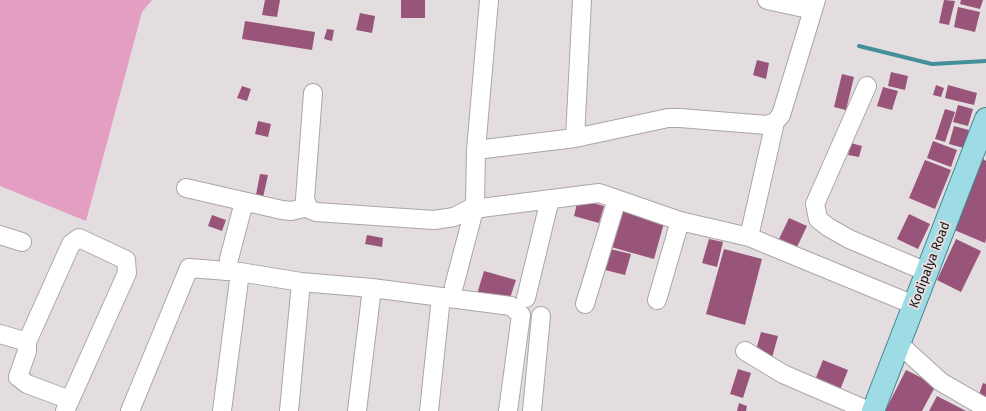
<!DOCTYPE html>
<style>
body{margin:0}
canvas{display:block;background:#e3dde0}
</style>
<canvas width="986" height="411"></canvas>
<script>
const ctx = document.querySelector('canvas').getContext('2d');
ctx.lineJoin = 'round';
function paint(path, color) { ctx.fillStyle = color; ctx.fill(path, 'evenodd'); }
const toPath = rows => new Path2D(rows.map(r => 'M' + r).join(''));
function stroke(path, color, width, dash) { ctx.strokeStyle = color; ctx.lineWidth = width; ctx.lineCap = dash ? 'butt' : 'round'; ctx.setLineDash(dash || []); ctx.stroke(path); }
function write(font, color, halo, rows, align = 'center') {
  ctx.font = font + ' "Fira Sans",sans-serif'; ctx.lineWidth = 4; ctx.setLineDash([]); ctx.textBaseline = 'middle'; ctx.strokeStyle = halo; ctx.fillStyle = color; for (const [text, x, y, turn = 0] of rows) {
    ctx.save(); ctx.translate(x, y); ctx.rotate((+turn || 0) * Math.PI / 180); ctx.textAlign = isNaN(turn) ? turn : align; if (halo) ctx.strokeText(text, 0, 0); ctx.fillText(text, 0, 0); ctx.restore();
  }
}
const green = toPath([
 [0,0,152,0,142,12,86,221,0,186]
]);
const stream = toPath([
 [859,46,932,64,986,61]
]);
const building = toPath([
 [265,0,280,0,277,17,262,15],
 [401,0,425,0,425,18,401,18],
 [944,0,955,1,949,25,939,23],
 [961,0,983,0,980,9,960,4],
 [958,7,980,12,975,32,954,27],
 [360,13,375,16,372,33,356,30],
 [245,21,315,32,312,50,242,39],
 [327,29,334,30,332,41,324,39],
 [757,60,769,63,766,79,753,75],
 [891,72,908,76,905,90,888,86],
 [842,74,854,77,846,110,834,107],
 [936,85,944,88,941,97,933,95],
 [948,85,977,93,974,105,945,98],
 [242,86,251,89,247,101,237,98],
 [883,87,898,91,892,110,877,106],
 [958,105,973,109,968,126,953,122],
 [945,109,955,112,945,142,935,139],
 [258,121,271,124,268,137,255,134],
 [954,126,969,130,964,148,949,144],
 [933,141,957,150,951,167,927,158],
 [851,143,862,146,859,157,848,155],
 [983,159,986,161,986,239,985,243,952,229],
 [925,160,951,170,935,209,909,198],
 [260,174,268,175,262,202,255,200],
 [578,199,604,206,599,223,574,216],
 [621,211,664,223,654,259,611,247],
 [909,214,930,224,918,249,897,239],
 [212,215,226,220,222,231,208,226],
 [789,218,807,226,797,247,779,239],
 [367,235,383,238,382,247,365,244],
 [709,239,723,242,717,267,702,263],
 [956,239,981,251,961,292,937,280],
 [606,248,631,254,625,275,601,269],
 [724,249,762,259,745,325,706,314],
 [484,271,516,280,508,304,477,294],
 [761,332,778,336,772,358,755,354],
 [823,360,848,370,840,390,815,380],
 [738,369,751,373,743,398,730,394],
 [906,370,936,385,922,411,885,411],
 [983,383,986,384,986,401,978,397],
 [937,396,966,411,929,411],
 [739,403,747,406,746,411,737,411]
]);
const minor = toPath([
 [489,0,476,150,475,206,481,208,599,193,680,221,749,237,914,305],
 [767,0,813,10],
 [867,86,815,204,818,219,828,227,849,239,927,272],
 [313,93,305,199,309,209,316,212,434,220,454,217,475,206],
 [575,138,582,0],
 [476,150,575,138,668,118,680,118,767,125,775,122,781,115,816,0],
 [186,188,282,210,291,211,308,207],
 [0,235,22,242],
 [749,237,775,122],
 [229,259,244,202],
 [454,286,475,206],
 [526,298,550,199],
 [657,300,680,221],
 [585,304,617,199],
 [0,334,27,342,27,351,18,377,27,384,70,400],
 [27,342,71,244,79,238,126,260,127,273,65,411],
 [899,344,941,382,986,408],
 [745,351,783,374,869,411],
 [130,411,189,268,240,272,301,282,372,288,511,306,521,315,508,411],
 [222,411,240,272],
 [289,411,301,282],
 [357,411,372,288],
 [429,411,441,297],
 [532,411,541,316]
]);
const major = toPath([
 [873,411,986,119]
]);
const streetNames = [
 ["Kodipalya Road",930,265,-69]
];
paint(green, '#e39ec2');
stroke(stream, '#43909c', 4);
paint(building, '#99547a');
stroke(minor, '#aaa5a7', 20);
stroke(major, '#448691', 24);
stroke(minor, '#fff', 18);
stroke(major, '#9edce5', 22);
write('13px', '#151314', '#e3dde0', streetNames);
</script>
